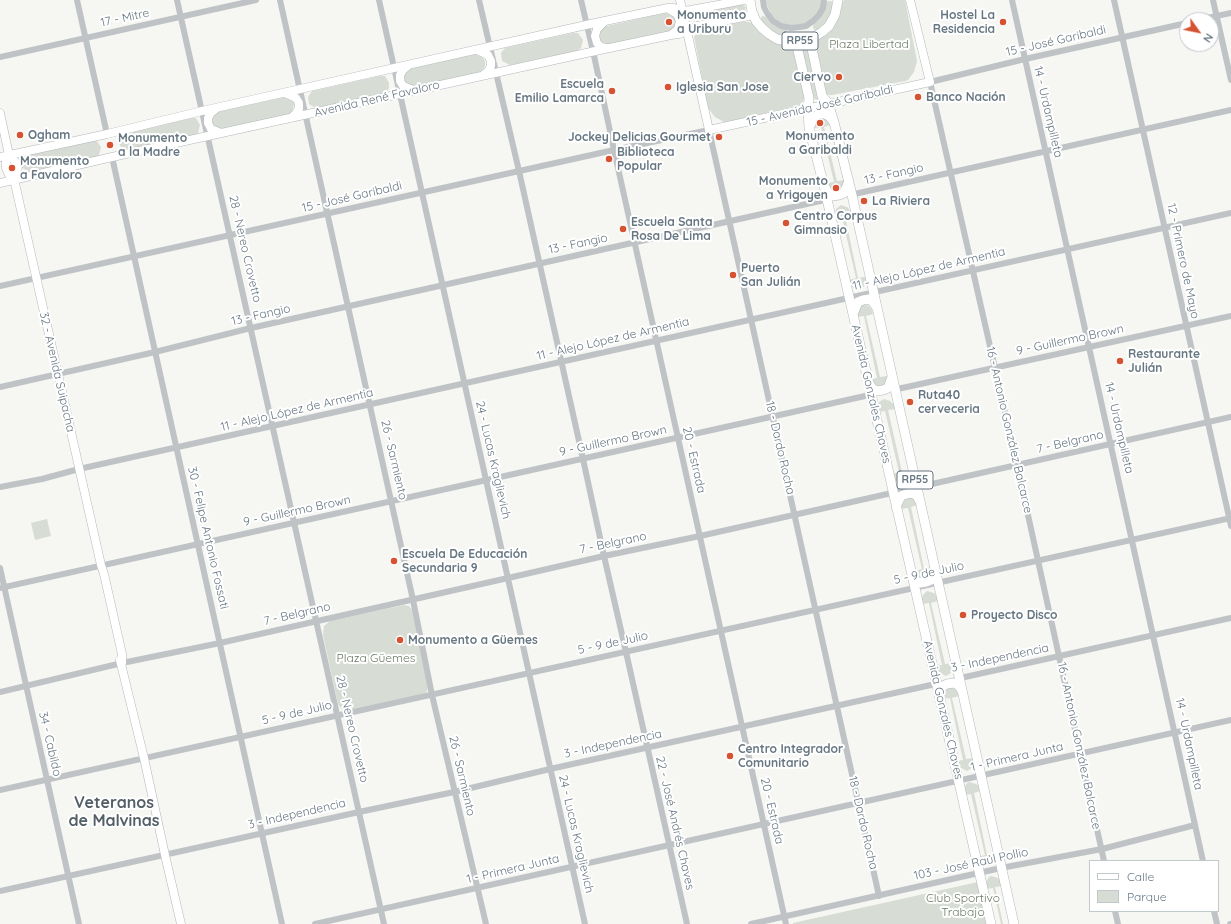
<!DOCTYPE html>
<meta charset="utf-8">
<style>
body{margin:0}
#map{position:relative;width:1231px;height:924px;overflow:hidden;background:#f6f6f3;font-family:Quicksand,sans-serif}
canvas{display:block}
.legend{position:absolute;left:1089px;top:860px;width:130px;height:52px;box-sizing:border-box;background:#fff;border:1px solid #c2c9cd;margin:0;padding:5px 7px;list-style:none;font-size:12px;color:#677782}
.legend li{display:flex;align-items:center;gap:8px;height:20px}
.legend b{width:20px;border:1px solid #c2c9cd}
.north{position:absolute;left:1179px;top:12px;width:40px;height:40px;box-sizing:border-box;background:#fff;border:1px solid #c2c9cd;border-radius:50%;rotate:123deg;font-size:11px;font-weight:700;line-height:16px;text-align:center;color:#677782}
.north::after{content:'';display:block;margin:auto;width:14px;height:18px;background:#d75231;clip-path:polygon(50% 0,100% 100%,50% 72%,0 100%)}
</style>
<div id="map">
<canvas width="1231" height="924"></canvas>
<ul class="legend">
<li><b style="height:5px;background:#fff"></b>Calle</li>
<li><b style="height:11px;background:#d7dcd4"></b>Parque</li>
</ul>
<div class="north">N</div>
</div>
<script>
const ctx = document.querySelector('canvas').getContext('2d');
ctx.lineJoin = 'round';
function paint(path, color) { ctx.fillStyle = color; ctx.fill(path, 'evenodd'); }
const toPath = rows => new Path2D(rows.map(r => 'M' + r).join(''));
function stroke(path, color, width, dash) { ctx.strokeStyle = color; ctx.lineWidth = width; ctx.lineCap = dash ? 'butt' : 'round'; ctx.setLineDash(dash || []); ctx.stroke(path); }
function write(font, color, halo, rows, align = 'center') {
  ctx.font = font + ' Quicksand,sans-serif'; ctx.lineWidth = 4; ctx.setLineDash([]); ctx.textBaseline = 'middle'; ctx.strokeStyle = halo; ctx.fillStyle = color; for (const [text, x, y, turn = 0] of rows) {
    ctx.save(); ctx.translate(x, y); ctx.rotate((+turn || 0) * Math.PI / 180); ctx.textAlign = isNaN(turn) ? turn : align; if (halo) ctx.strokeText(text, 0, 0); ctx.fillText(text, 0, 0); ctx.restore();
  }
}
const green = toPath([
 [766,0,822,0,822,4,818,13,812,19,804,24,795,26,786,25,777,21,771,14,767,5],
 [844,0,905,0,917,61,914,72,908,80,905,81,832,95,829,95,825,93,814,43],
 [828,1,831,1,834,5,831,14,823,26,818,30,815,30,813,28,813,25,826,3],
 [742,4,746,7,745,10,743,12,698,21,695,21,693,18,693,15,697,13],
 [670,12,676,18,677,25,673,31,607,45,600,40,598,33,602,27],
 [762,16,767,17,786,30,788,32,787,36,786,37,774,34,760,20],
 [742,22,748,22,753,23,794,50,805,97,802,103,800,105,727,122,724,122,715,117,708,108,694,37,699,30],
 [573,33,578,33,583,40,581,48,577,51,510,65,502,61,501,53,505,48],
 [804,47,808,48,819,98,817,100,814,99,812,98,802,49],
 [476,54,481,55,485,61,485,66,483,69,480,72,413,87,405,82,404,75,408,69],
 [380,76,385,76,389,83,389,88,387,91,384,94,317,109,309,104,308,97,312,91],
 [284,97,292,99,294,104,292,112,288,115,221,129,213,125,212,117,216,112],
 [817,116,828,119,830,125,824,127,837,181,844,180,845,183,843,190,836,192,830,189,828,183,834,182,821,127,814,128,814,125],
 [191,118,196,118,200,125,198,133,195,136,128,150,120,146,119,138,123,133],
 [96,140,101,147,99,155,96,158,29,172,21,167,20,160,24,155],
 [841,205,847,207,849,209,851,215,845,216,858,278,865,277,866,280,864,286,859,290,853,288,850,284,849,280,856,278,842,217,835,218,835,215,836,209],
 [862,304,869,306,872,310,873,314,866,316,880,377,887,376,888,379,886,386,875,387,871,379,877,378,864,316,857,317,857,310],
 [884,399,890,401,894,405,895,409,888,410,902,472,908,471,909,474,908,480,903,484,895,480,892,474,899,472,885,411,879,412,878,409,879,402],
 [904,497,913,498,917,505,911,507,924,569,931,567,932,571,925,580,917,577,915,571,922,569,908,508,901,509,901,506],
 [47,519,51,536,35,540,31,523],
 [927,591,934,593,937,597,938,601,931,603,945,664,952,663,953,666,951,673,946,676,938,672,936,666,942,665,929,603,922,604,921,601,923,595],
 [404,605,409,606,412,610,428,685,427,692,422,694,349,710,342,710,338,704,323,635,324,626,330,621],
 [951,687,956,690,959,696,952,698,966,759,973,758,973,761,972,768,967,771,959,767,957,761,963,760,950,698,943,699,944,690],
 [969,782,976,784,978,785,980,791,974,793,987,855,994,853,995,857,993,863,988,866,980,863,978,857,985,855,971,794,964,795,964,788,967,783],
 [991,876,998,878,1000,879,1002,886,995,887,1003,924,1001,924,993,888,986,889,986,882,989,877],
 [978,882,987,924,793,924,793,923]
]);
const street = toPath([
 [77,0,107,134],
 [177,0,384,924],
 [280,0,413,600,432,695,486,924],
 [379,0,585,924],
 [479,0,519,171,583,459,604,556,626,652,687,924],
 [581,0,593,51,614,150,786,924],
 [763,0,764,7,767,13,773,21,781,26,791,28,800,27,806,26,813,21,819,15,823,8,824,0],
 [1012,0,1203,861],
 [1114,0,1231,526],
 [1213,0,1231,80],
 [1198,20,1231,13],
 [0,57,256,0],
 [112,157,282,924],
 [850,195,1231,110],
 [0,286,614,150,709,130,879,896],
 [0,387,155,352,251,328,829,199],
 [893,390,1231,316],
 [0,487,42,479,79,469,1231,213],
 [0,568,79,924],
 [0,588,874,394],
 [956,679,1231,618],
 [0,692,122,663,220,643,508,578,604,556,700,536,1231,417],
 [0,790,1231,518],
 [1104,861,1017,465,930,82,1025,59,1187,23],
 [0,891,359,812,454,792,550,769,940,683],
 [1115,911,1118,924],
 [1214,911,1217,924],
 [315,924,1231,720],
 [751,924,1001,868,1102,849,1195,825],
 [1230,924,1231,924]
]);
const secondary = toPath([
 [680,0,709,130,930,82,910,0],
 [669,9,677,14,680,21,678,29,671,35],
 [604,22,597,29,595,36,597,43,601,47,607,48],
 [477,50,488,55,491,61,491,66,488,71,483,75],
 [409,65,403,70,400,75,400,81,403,86,413,90],
 [285,93,296,98,299,103,299,109,296,113,291,118],
 [216,109,211,113,208,118,208,123,211,129,221,133],
 [0,113,9,155,14,160,18,166,17,172,14,179,101,565,104,574,122,654,122,663],
 [9,155,6,162,6,168,9,175,14,179],
 [0,157,107,134,202,111,595,23,668,8,674,8,683,11,691,10,744,0],
 [0,183,112,157,600,50,671,35,679,34,697,26,754,15],
 [120,660,144,758,165,855,181,924]
]);
const primary = toPath([
 [750,0,752,12,756,21,762,28,769,34,777,39,786,41,796,42,805,41,814,37,822,32,829,26,835,15,838,0],
 [810,39,822,96,828,103,834,122,852,195,1014,924],
 [796,42,809,98,808,109,809,128,824,186,991,924],
 [810,126,814,117,819,114,825,114,830,117,833,121],
 [825,187,828,193,833,196,839,195,844,193,849,181],
 [853,314,858,302,863,300,869,299,873,302,877,308],
 [869,383,872,388,877,391,883,390,888,388,892,377],
 [896,507,901,496,906,494,912,493,917,496,919,500],
 [912,575,915,580,920,583,926,582,931,580,935,568],
 [940,696,940,691,943,686,947,684,954,683,959,686,962,691]
]);
const markers = [
 [669,22,4,"#d75231"],
 [1003,22,4,"#d75231"],
 [839,77,4,"#d75231"],
 [668,87,4,"#d75231"],
 [612,91,4,"#d75231"],
 [918,97,4,"#d75231"],
 [820,123,4,"#d75231"],
 [20,135,4,"#d75231"],
 [719,137,4,"#d75231"],
 [110,145,4,"#d75231"],
 [609,159,4,"#d75231"],
 [12,168,4,"#d75231"],
 [836,188,4,"#d75231"],
 [864,201,4,"#d75231"],
 [786,223,4,"#d75231"],
 [623,229,4,"#d75231"],
 [733,275,4,"#d75231"],
 [1120,361,4,"#d75231"],
 [910,402,4,"#d75231"],
 [394,561,4,"#d75231"],
 [963,615,4,"#d75231"],
 [400,640,4,"#d75231"],
 [730,756,4,"#d75231"]
];
const shields = [
 [800,41,36],
 [915,480,36]
];
const shieldNames = [
 ["RP55",800,41],
 ["RP55",915,480]
];
const poiNames = [
 ["Monumento",677,15],
 ["a Uriburu",677,29],
 ["Hostel La",995,15,"right"],
 ["Residencia",995,29,"right"],
 ["Ciervo",831,77,"right"],
 ["Escuela",604,84,"right"],
 ["Emilio Lamarca",604,98,"right"],
 ["Iglesia San Jose",676,87],
 ["Banco Nación",926,97],
 ["Ogham",28,135],
 ["Monumento",820,136,"center"],
 ["a Garibaldi",820,150,"center"],
 ["Jockey Delicias Gourmet",711,137,"right"],
 ["Monumento",118,138],
 ["a la Madre",118,152],
 ["Biblioteca",617,152],
 ["Popular",617,166],
 ["Monumento",20,161],
 ["a Favaloro",20,175],
 ["Monumento",828,181,"right"],
 ["a Yrigoyen",828,195,"right"],
 ["La Riviera",872,201],
 ["Centro Corpus",794,216],
 ["Gimnasio",794,230],
 ["Escuela Santa",631,222],
 ["Rosa De Lima",631,236],
 ["Puerto",741,268],
 ["San Julián",741,282],
 ["Restaurante",1128,354],
 ["Julián",1128,368],
 ["Ruta40",918,395],
 ["cerveceria",918,409],
 ["Escuela De Educación",402,554],
 ["Secundaria 9",402,568],
 ["Proyecto Disco",971,615],
 ["Monumento a Güemes",408,640],
 ["Centro Integrador",738,749],
 ["Comunitario",738,763]
];
const streetNames = [
 ["17 - Mitre",125,18,-12],
 ["15 - José Garibaldi",1056,41,-13],
 ["Avenida René Favaloro",377,99,-13],
 ["15 - Avenida José Garibaldi",820,106,-13],
 ["14 - Urdampilleta",1048,112,77],
 ["13 - Fangio",894,174,-13],
 ["15 - José Garibaldi",352,197,-13],
 ["13 - Fangio",578,244,-12],
 ["28 - Nereo Crovetto",245,249,77],
 ["12 - Primero de Mayo",1183,261,78],
 ["11 - Alejo López de Armentia",929,269,-13],
 ["13 - Fangio",261,315,-13],
 ["11 - Alejo López de Armentia",613,339,-13],
 ["9 - Guillermo Brown",1070,340,-12],
 ["32 - Avenida Suipacha",57,372,77],
 ["Avenida Gonzales Chaves",871,394,77],
 ["11 - Alejo López de Armentia",297,410,-13],
 ["14 - Urdampilleta",1119,428,77],
 ["16 - Antonio González Balcarce",1009,430,77],
 ["9 - Guillermo Brown",613,441,-12],
 ["7 - Belgrano",1070,442,-13],
 ["18 - Dardo Rocha",780,448,77],
 ["26 - Sarmiento",394,460,77],
 ["24 - Lucas Kraglievich",493,460,77],
 ["20 - Estrada",694,460,77],
 ["9 - Guillermo Brown",297,511,-12],
 ["30 - Felipe Antonio Fossati",208,538,77],
 ["7 - Belgrano",613,543,-12],
 ["5 - 9 de Julio",929,573,-12],
 ["7 - Belgrano",297,614,-13],
 ["5 - 9 de Julio",613,643,-12],
 ["3 - Independencia",1000,658,-12],
 ["Avenida Gonzales Chaves",943,710,77],
 ["5 - 9 de Julio",297,713,-13],
 ["28 - Nereo Crovetto",352,729,77],
 ["34 - Cabildo",50,744,77],
 ["3 - Independencia",613,744,-12],
 ["14 - Urdampilleta",1189,744,78],
 ["16 - Antonio González Balcarce",1079,746,78],
 ["1 - Primera Junta",1017,757,-13],
 ["26 - Sarmiento",462,776,77],
 ["20 - Estrada",772,811,77],
 ["3 - Independencia",297,814,-13],
 ["22 - José Andrés Chaves",675,823,77],
 ["18 - Dardo Rocha",863,823,77],
 ["24 - Lucas Kraglievich",576,834,77],
 ["103 - José Raúl Pollio",971,864,-12],
 ["1 - Primera Junta",513,869,-13]
];
const parkNames = [
 ["Plaza Libertad",869,44],
 ["Plaza Güemes",376,658],
 ["Club Sportivo",963,898],
 ["Trabajo",963,912]
];
const districtNames = [
 ["Veteranos",114,803],
 ["de Malvinas",114,821]
];
paint(green, '#d7dcd4');
stroke(secondary, '#b2b7bb', 9);
stroke(primary, '#b3b7ba', 10);
stroke(street, '#bfc3c6', 6);
stroke(secondary, '#fff', 8);
stroke(primary, '#fff', 9);
for (const [x, y, r, color] of markers) { const dot = new Path2D(); dot.arc(x, y, r, 0, 2 * Math.PI); ctx.fillStyle = color; ctx.fill(dot); stroke(dot, '#fff', 1.5); }
for (const [x, y, w] of shields) { const box = new Path2D(); box.roundRect(x - w / 2, y - 9, w, 18, 3); ctx.fillStyle = '#fff'; ctx.fill(box); stroke(box, '#677782', 1); }
write('bold 11px', '#677782', null, shieldNames);
write('bold 12px', '#677782', '#fff', poiNames, 'left');
write('12px', '#677782', '#fff', streetNames);
write('12px', '#6a7965', '#fff', parkNames);
write('bold 16px', '#546067', '#fff', districtNames);
</script>
